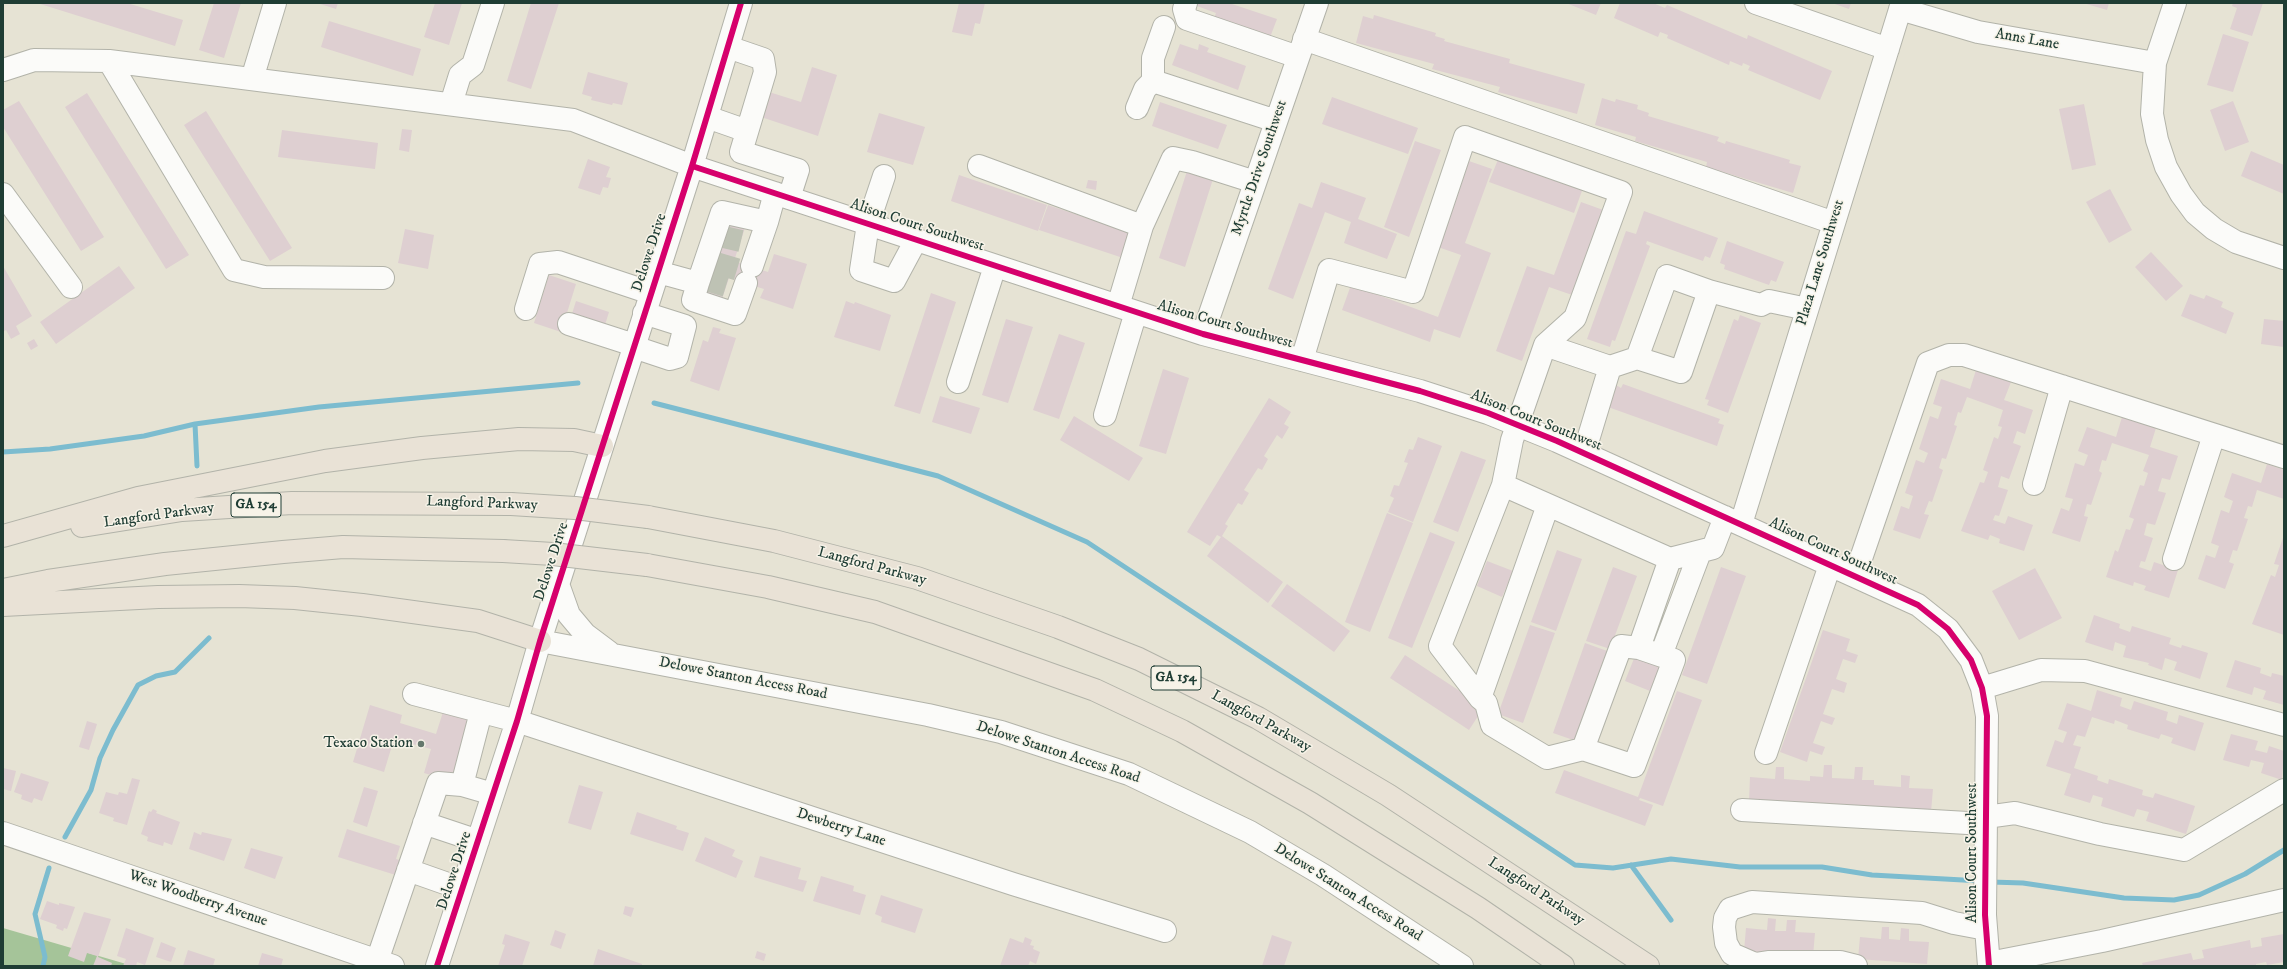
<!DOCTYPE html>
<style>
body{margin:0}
#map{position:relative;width:2287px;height:969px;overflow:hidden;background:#e6e3d4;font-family:"IM FELL DW Pica",serif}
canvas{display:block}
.frame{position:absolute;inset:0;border:4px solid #1f3d34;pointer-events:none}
</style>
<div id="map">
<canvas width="2287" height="969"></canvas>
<div class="frame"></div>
</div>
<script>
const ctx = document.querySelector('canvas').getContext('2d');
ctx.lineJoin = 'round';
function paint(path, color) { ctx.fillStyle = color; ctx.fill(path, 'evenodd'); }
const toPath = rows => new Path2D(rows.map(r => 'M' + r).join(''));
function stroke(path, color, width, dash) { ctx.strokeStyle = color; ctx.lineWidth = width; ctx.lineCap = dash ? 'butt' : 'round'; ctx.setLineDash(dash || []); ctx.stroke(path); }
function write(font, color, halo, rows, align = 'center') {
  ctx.font = font + ' "IM FELL DW Pica",serif'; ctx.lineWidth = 3; ctx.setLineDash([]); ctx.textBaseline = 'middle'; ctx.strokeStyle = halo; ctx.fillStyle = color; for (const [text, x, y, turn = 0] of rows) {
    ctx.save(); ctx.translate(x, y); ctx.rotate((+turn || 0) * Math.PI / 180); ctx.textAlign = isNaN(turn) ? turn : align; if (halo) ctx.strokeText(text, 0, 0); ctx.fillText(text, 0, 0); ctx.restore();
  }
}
const forest = toPath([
 [3,928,133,966,3,966]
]);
const stream = toPath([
 [654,403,938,476,1087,542,1575,865,1613,868,1671,859,1740,867,1822,867,1872,875,1981,881],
 [195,424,197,466],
 [3,452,50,449,144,436,195,424,319,407,578,383],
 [65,837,91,790,100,758,113,730,138,685,156,676,175,672,209,638],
 [1631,865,1671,920],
 [1991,882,2023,883,2124,898,2174,900,2199,895,2245,874,2284,850],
 [43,966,45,957,35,914,49,868]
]);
const building = toPath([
 [37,3,127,3,183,20,175,46],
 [214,3,241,3,224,58,199,50],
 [317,3,338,3,336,9],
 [435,3,462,3,449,45,424,37],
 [531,3,559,3,531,89,507,81],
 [959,3,985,3,980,24,975,23,972,36,952,32],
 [1198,3,1229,3,1277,19,1269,40,1213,21,1216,13,1197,6],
 [1566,3,1601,3,1596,15],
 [1620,3,1653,3,1665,8,1667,5,1747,39,1748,35,1832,71,1820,100,1748,70,1750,66,1743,63,1742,66,1730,61,1729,65,1667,38,1668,35,1660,32,1658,37,1614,18],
 [1832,3,1851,3,1849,9],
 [2083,3,2109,3,2107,10],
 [2233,3,2263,3,2252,36,2230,29,2237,8,2232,6],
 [1374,15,1436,33,1435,36,1445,39,1444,41,1510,59,1509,63,1585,84,1577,114,1498,92,1500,87,1432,69,1434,64,1356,43,1363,16,1373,19],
 [329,21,421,49,413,76,321,47],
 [2223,34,2249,42,2233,92,2207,85],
 [1180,44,1198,50,1199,44,1209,48,1207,52,1246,66,1238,90,1172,65],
 [812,67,837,75,818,136,761,117,769,92,801,102],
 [588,72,628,83,622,105,613,103,612,105,591,100,592,97,582,94],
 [87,93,189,255,166,269,65,107],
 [1332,97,1418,128,1408,154,1322,124],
 [1602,98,1615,102,1616,99,1638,105,1637,109,1649,113,1648,116,1719,137,1717,141,1725,144,1726,141,1790,160,1789,163,1801,166,1793,193,1706,167,1707,162,1635,141,1636,137,1595,125],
 [19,101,104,237,81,251,3,127,3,110],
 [2233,101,2249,142,2225,151,2210,110],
 [1160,102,1227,125,1218,149,1152,126],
 [2084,104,2096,165,2072,170,2059,109],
 [206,111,292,248,270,261,184,125],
 [879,113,925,127,913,165,867,152],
 [402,129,412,130,409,152,399,150],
 [282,130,378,143,375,169,278,157],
 [1415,141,1441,150,1409,237,1384,227],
 [2251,151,2284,165,2284,194,2241,176],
 [1499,157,1583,188,1574,213,1489,182],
 [588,159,610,167,606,177,611,178,608,188,603,187,600,195,578,188],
 [1466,160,1492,169,1465,243,1491,253,1460,338,1434,329,1430,342,1342,310,1351,285,1438,317,1461,255,1435,246],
 [1187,171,1213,179,1185,267,1159,258],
 [959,175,1047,205,1038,231,951,201],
 [1088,180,1097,181,1096,190,1086,188],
 [1321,182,1366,198,1358,219,1397,234,1387,259,1344,243,1351,222,1325,212,1293,299,1268,289,1299,203,1312,208],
 [2110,189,2132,230,2109,243,2086,202],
 [1581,202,1606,211,1575,296,1549,287,1522,361,1496,351,1527,266,1554,275],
 [1048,205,1135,234,1126,259,1039,230],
 [1644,211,1718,238,1710,258,1705,256,1703,261,1647,241,1646,244,1650,246,1615,341,1612,340,1610,347,1587,339,1626,231,1636,234],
 [730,220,746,225,734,261,768,272,774,254,807,264,793,309,760,298,764,289,729,278,721,302,705,297],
 [405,229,434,235,428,269,398,263],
 [1727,241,1784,262,1776,282,1771,280,1769,285,1724,269,1725,265,1720,263],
 [2151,252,2183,286,2166,301,2135,267],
 [3,266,32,316,16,326,20,334,11,339,6,330,3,332],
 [119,266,135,288,56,344,40,322],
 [549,275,576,284,561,332,534,323],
 [931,293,956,302,920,414,894,406],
 [2190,294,2204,299,2206,295,2223,302,2221,307,2234,313,2226,334,2181,316],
 [576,301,609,312,604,328,571,317],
 [846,301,854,304,855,302,891,315,880,351,834,337],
 [1740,315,1761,323,1728,413,1707,405,1709,400,1705,399,1734,319,1738,321],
 [1006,319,1033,327,1008,403,982,395],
 [2264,319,2284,321,2284,347,2261,344],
 [713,327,721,329,719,333,736,338,719,391,690,381,703,340,708,342],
 [1059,334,1085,343,1059,419,1033,410],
 [34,339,38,346,31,350,27,343],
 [1163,369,1189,378,1166,454,1139,446],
 [1976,370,2011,382,2004,400,2033,410,2025,434,2017,431,2013,443,2021,446,2009,479,2001,476,1998,487,2008,490,1999,516,1995,515,1993,520,2005,524,2008,516,2033,525,2024,551,1999,543,2000,539,1990,535,1988,540,1961,531,1980,482,1984,483,1988,472,1983,470,1994,437,1998,439,2002,427,1998,426,2003,410,1967,397,1961,413,1958,412,1954,425,1957,426,1946,459,1942,458,1939,468,1943,470,1932,502,1929,501,1924,514,1929,515,1920,539,1893,530,1901,506,1909,509,1913,496,1905,493,1916,460,1924,463,1928,453,1919,449,1930,416,1938,419,1942,407,1933,404,1941,379,1970,389],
 [1623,384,1720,419,1718,423,1724,425,1717,446,1608,407,1616,385,1621,388],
 [940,396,980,408,971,434,932,422],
 [1269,398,1291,412,1284,424,1289,427,1282,439,1277,435,1264,456,1268,459,1262,470,1258,468,1244,490,1249,493,1242,505,1238,503,1225,524,1228,526,1222,536,1283,582,1268,603,1207,556,1221,537,1217,535,1210,546,1187,532],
 [1074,416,1143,458,1129,481,1060,440],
 [2122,417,2156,428,2150,447,2178,456,2170,480,2162,478,2158,491,2166,493,2155,525,2147,523,2144,535,2153,538,2145,562,2141,561,2139,567,2151,571,2154,562,2178,570,2169,598,2144,590,2146,586,2134,582,2133,586,2106,577,2115,550,2118,552,2126,529,2130,530,2134,519,2129,517,2140,485,2144,486,2148,473,2143,471,2149,455,2112,443,2106,461,2102,460,2099,471,2102,473,2091,505,2087,504,2084,516,2088,517,2080,542,2052,533,2061,508,2069,511,2073,499,2065,497,2075,463,2084,466,2088,455,2078,451,2087,427,2116,437],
 [1418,437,1442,446,1413,522,1388,512,1394,498,1390,496,1394,485,1399,486,1408,463,1404,462,1409,449,1413,450],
 [1461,451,1486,460,1458,532,1433,522],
 [2267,464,2284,470,2284,499,2257,490,2252,507,2248,506,2244,518,2248,519,2237,551,2233,550,2229,562,2234,564,2225,589,2198,579,2206,555,2215,558,2219,546,2211,543,2221,510,2229,513,2233,501,2224,497,2232,473,2261,483],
 [1387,513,1413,523,1370,632,1345,622],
 [1430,532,1455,542,1412,648,1388,638],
 [2284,535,2284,635,2252,624,2271,575,2275,577,2279,565,2274,564],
 [1557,550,1582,559,1556,631,1531,622],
 [1487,561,1513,571,1502,597,1477,586],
 [1613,567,1637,576,1610,649,1586,641],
 [1721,567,1746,576,1707,684,1682,675],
 [2035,568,2062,618,2019,640,1992,591],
 [1287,584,1350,631,1334,652,1271,606],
 [2094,615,2120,624,2119,628,2130,632,2132,626,2171,638,2169,644,2181,648,2182,645,2208,653,2200,679,2174,670,2177,662,2165,658,2162,670,2148,665,2149,663,2123,657,2126,646,2115,642,2113,651,2085,642],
 [1530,625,1555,633,1523,723,1498,714],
 [1823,630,1850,639,1846,651,1858,655,1855,663,1843,659,1836,679,1847,683,1844,693,1832,689,1823,714,1835,718,1832,725,1821,721,1813,743,1825,747,1822,755,1810,751,1807,762,1780,752],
 [1585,643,1610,652,1579,742,1553,733],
 [1405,655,1484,707,1469,730,1390,678],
 [1635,656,1660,666,1650,691,1625,681],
 [2235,660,2261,668,2260,673,2271,677,2272,673,2284,676,2284,705,2263,699,2266,691,2254,687,2252,695,2226,687],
 [2097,690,2122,698,2120,706,2131,710,2134,701,2168,712,2166,720,2177,724,2179,715,2204,723,2195,751,2171,743,2173,738,2161,734,2159,739,2127,729,2128,725,2115,720,2114,724,2092,717,2085,737,2077,735,2073,745,2081,747,2074,768,2098,776,2097,780,2108,784,2109,779,2143,790,2142,795,2153,798,2155,793,2195,806,2186,834,2146,821,2149,812,2137,809,2134,817,2101,806,2103,798,2093,795,2090,803,2064,795,2071,774,2046,766,2055,740,2063,743,2067,732,2058,729,2067,703,2091,711],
 [1677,691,1702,700,1663,806,1640,798,1639,800,1653,805,1645,826,1555,793,1564,770,1638,797],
 [370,705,402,715,400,723,436,734,443,712,473,721,454,782,424,773,431,749,394,739,384,772,353,762],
 [87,721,97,724,89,750,79,747],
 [2231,734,2258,741,2255,750,2267,753,2269,746,2284,751,2282,780,2261,773,2264,763,2251,760,2249,767,2223,760],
 [1824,765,1832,765,1832,778,1854,779,1855,767,1863,767,1862,780,1874,780,1874,785,1901,787,1901,775,1910,776,1909,788,1933,789,1931,812,1749,801,1750,777,1775,779,1776,767,1784,767,1784,779,1810,781,1810,776,1823,777],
 [3,768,16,771,11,791,3,789],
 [21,773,49,782,42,801,34,798,32,803,21,799,22,795,14,792],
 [132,778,140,780,127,825,113,821,114,818,99,813,106,792,118,795,119,792,127,794],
 [579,785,603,792,591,830,568,823],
 [364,787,378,791,367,827,353,822],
 [153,809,157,811,156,813,180,822,172,845,164,842,163,846,147,841,148,837,141,834,149,811,151,812],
 [637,812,677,826,676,829,689,833,683,851,630,834],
 [347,829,400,846,396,859,407,862,402,877,338,857],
 [194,832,201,835,202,832,232,839,224,861,189,849],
 [705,837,735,850,732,856,743,861,736,878,695,861],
 [251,848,283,857,275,879,244,868],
 [760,856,801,868,798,879,807,881,803,892,754,877],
 [821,876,854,886,853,891,866,895,860,915,813,901],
 [881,895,923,909,915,933,881,922,882,917,875,914],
 [47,901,59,905,59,903,75,907,67,929,64,928,63,931,56,928,57,925,40,919],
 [625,906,634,908,631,917,623,914],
 [84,912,111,919,98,957,112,963,111,966,93,966,97,956,87,953,84,962,68,956],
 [1768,918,1776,919,1775,931,1786,931,1787,920,1796,920,1795,932,1815,933,1813,956,1744,951,1746,928,1767,930],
 [1882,927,1889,927,1889,939,1900,940,1901,928,1909,929,1909,941,1929,942,1927,964,1858,959,1860,937,1881,939],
 [126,928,154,938,145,965,137,962,136,966,123,966,126,959,117,956],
 [555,930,566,934,561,949,550,945],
 [505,934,530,942,522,966,498,966,505,945,502,944],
 [2284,934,2284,962,2267,965,2266,962,2256,964,2256,966,2143,966,2142,963,2191,953,2193,960,2204,958,2202,950,2250,940,2251,948,2262,946,2261,938],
 [1272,935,1292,942,1284,966,1262,966],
 [1025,937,1032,940,1030,945,1034,946,1033,949,1040,952,1036,964,1030,961,1028,966,1000,966,1010,938,1023,943],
 [161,942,176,948,171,962,156,957],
 [598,949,642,964,642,966,593,966],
 [188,950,215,959,213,966,183,966],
 [757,951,766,954,764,961,755,958],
 [262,953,283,959,281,966,258,966]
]);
const minorTunnel = toPath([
 [724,237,741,241],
 [716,263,749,273],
 [710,281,726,286]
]);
const minor = toPath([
 [1186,3,1184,9,1187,19,1298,57],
 [1756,3,1888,49],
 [2175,3,2155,63,2152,114,2157,140,2166,167,2181,194,2195,213,2214,229,2236,242,2284,258],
 [1900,9,1978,32,2155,63],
 [1164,27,1153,58,1153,81,1276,121],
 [1304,39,1834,223],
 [728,47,763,59,765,72,741,152,798,170,789,198],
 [109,61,234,270,264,277,383,278],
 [3,70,34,60,109,61,573,120,692,166,1203,334,1420,391,1488,413,1557,441,1918,605,1948,629,1971,660,1982,688,1987,716,1985,915,1989,966],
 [252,79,275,3],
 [451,104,460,75,473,65,493,3],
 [1137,108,1145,89,1153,81],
 [707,117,747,131],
 [979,166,1142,226],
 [884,176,868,224,861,270,894,281,916,240],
 [3,194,71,287],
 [752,266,767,222],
 [658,272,698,283,722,212,767,222,775,193],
 [698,283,693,300,735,314,746,283],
 [1118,306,1142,226,1173,158,1192,162,1255,182],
 [526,309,540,264,558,262,651,293],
 [569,324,634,345],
 [1203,334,1317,3],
 [1545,345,1610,367,1637,358,1681,372,1709,291,1761,305,1769,301,1807,309],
 [634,347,670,359,677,357,685,326,644,313],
 [1637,358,1667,276,1709,291],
 [1302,360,1329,270,1413,292,1465,137,1621,192,1575,318,1545,345,1512,440,1503,485,1440,646,1480,698,1486,703,1492,725,1547,758,1583,749,1621,646,1639,648,1674,660,1634,766,1583,749],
 [958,382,995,266],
 [1105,415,1136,312],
 [1584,453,1610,367],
 [2034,484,2062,386],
 [1503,485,1670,559,1713,548,1725,517],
 [1741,524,1902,3],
 [2174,559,2214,435],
 [1855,576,1928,363,1949,355,1964,355,2284,457],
 [558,584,569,615,585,634,609,652],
 [540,641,928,715,1001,732,1129,774,1250,832,1323,875,1462,966],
 [1639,648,1670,559],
 [1661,655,1700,552],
 [1982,688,2041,670,2085,671,2284,725],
 [414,694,517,721,1013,884,1165,931],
 [1480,698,1548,505],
 [481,712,462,785,493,794],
 [1766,753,1830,565],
 [1742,810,1985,824],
 [1986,817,2015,813,2100,834,2184,850,2284,790],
 [424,823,478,841],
 [3,833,393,966],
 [408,870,462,889],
 [377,961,438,783,462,785],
 [1989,963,2102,941,2284,900],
 [437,966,517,721,540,641,692,166,741,3],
 [1856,966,1840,962,1768,962,1755,964,1732,954,1726,943,1724,927,1725,918,1730,909,1752,902,1922,913,1954,923,1986,929]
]);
const highway = toPath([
 [648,517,774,541,917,578,1058,627,1139,659,1258,718,1388,795,1648,966],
 [82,526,182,510,292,503,511,504],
 [3,536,138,498,325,461,422,448,519,439,574,440,602,446],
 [647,565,768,587,875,612,1095,690,1182,731,1310,803,1478,908,1563,966],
 [3,590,48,581,165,564,283,552,343,547,503,551],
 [3,605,158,597,239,596,295,598,362,605,478,621,540,641]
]);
const highwayBridge = toPath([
 [511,504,575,508,648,517],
 [503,551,553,554,647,565]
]);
const cycleway = toPath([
 [692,166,1203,334,1420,391,1488,413,1557,441,1918,605,1948,629,1971,660,1982,688,1987,716,1985,915,1989,966],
 [437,966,517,721,540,641,692,166,741,3]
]);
const markers = [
 [421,744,4,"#65776c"]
];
const shields = [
 [256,505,50],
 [1176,678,50]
];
const shieldNames = [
 ["GA 154",256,505],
 ["GA 154",1176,678]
];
const streetNames = [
 ["Anns Lane",2027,40,10],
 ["Myrtle Drive Southwest",1260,168,-71],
 ["Alison Court Southwest",917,226,18],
 ["Delowe Drive",650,253,-72],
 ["Plaza Lane Southwest",1821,263,-73],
 ["Alison Court Southwest",1225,325,16],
 ["Alison Court Southwest",1536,421,22],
 ["Langford Parkway",482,504,2],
 ["Langford Parkway",159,516,-8],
 ["Alison Court Southwest",1833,552,25],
 ["Delowe Drive",552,562,-72],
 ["Langford Parkway",872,567,15],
 ["Delowe Stanton Access Road",743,679,11],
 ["Langford Parkway",1261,722,29],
 ["Delowe Stanton Access Road",1058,753,18],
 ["Dewberry Lane",841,828,18],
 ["Alison Court Southwest",1973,853,-90],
 ["Delowe Drive",455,871,-72],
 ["Langford Parkway",1536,892,33],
 ["Delowe Stanton Access Road",1348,893,32],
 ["West Woodberry Avenue",198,899,19]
];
const poiNames = [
 ["Texaco Station",413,744]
];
paint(forest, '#a5c499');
stroke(stream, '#7cbccf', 5);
paint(building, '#decfd1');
stroke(minorTunnel, '#bec2b4', 22, [22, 11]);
stroke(minor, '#b2b3a9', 24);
stroke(highway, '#b2b3a9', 24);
stroke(minor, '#fbfbf9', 22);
stroke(highway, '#e9e2d6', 22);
stroke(highwayBridge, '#b2b3a9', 24, []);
stroke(highwayBridge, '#e9e2d6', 22);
stroke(cycleway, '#d6006c', 6);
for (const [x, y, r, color] of markers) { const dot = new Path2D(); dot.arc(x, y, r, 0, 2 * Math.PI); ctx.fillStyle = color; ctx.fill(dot); stroke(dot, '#f7f3e8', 1.5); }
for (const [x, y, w] of shields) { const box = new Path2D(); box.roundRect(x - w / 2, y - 12, w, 24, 3); ctx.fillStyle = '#f7f3e8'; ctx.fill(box); stroke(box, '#1f3d34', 1); }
write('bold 14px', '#1f3d34', null, shieldNames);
write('15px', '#1f3d34', '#f7f3e8', streetNames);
write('15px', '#1f3d34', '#f7f3e8', poiNames, 'right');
</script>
